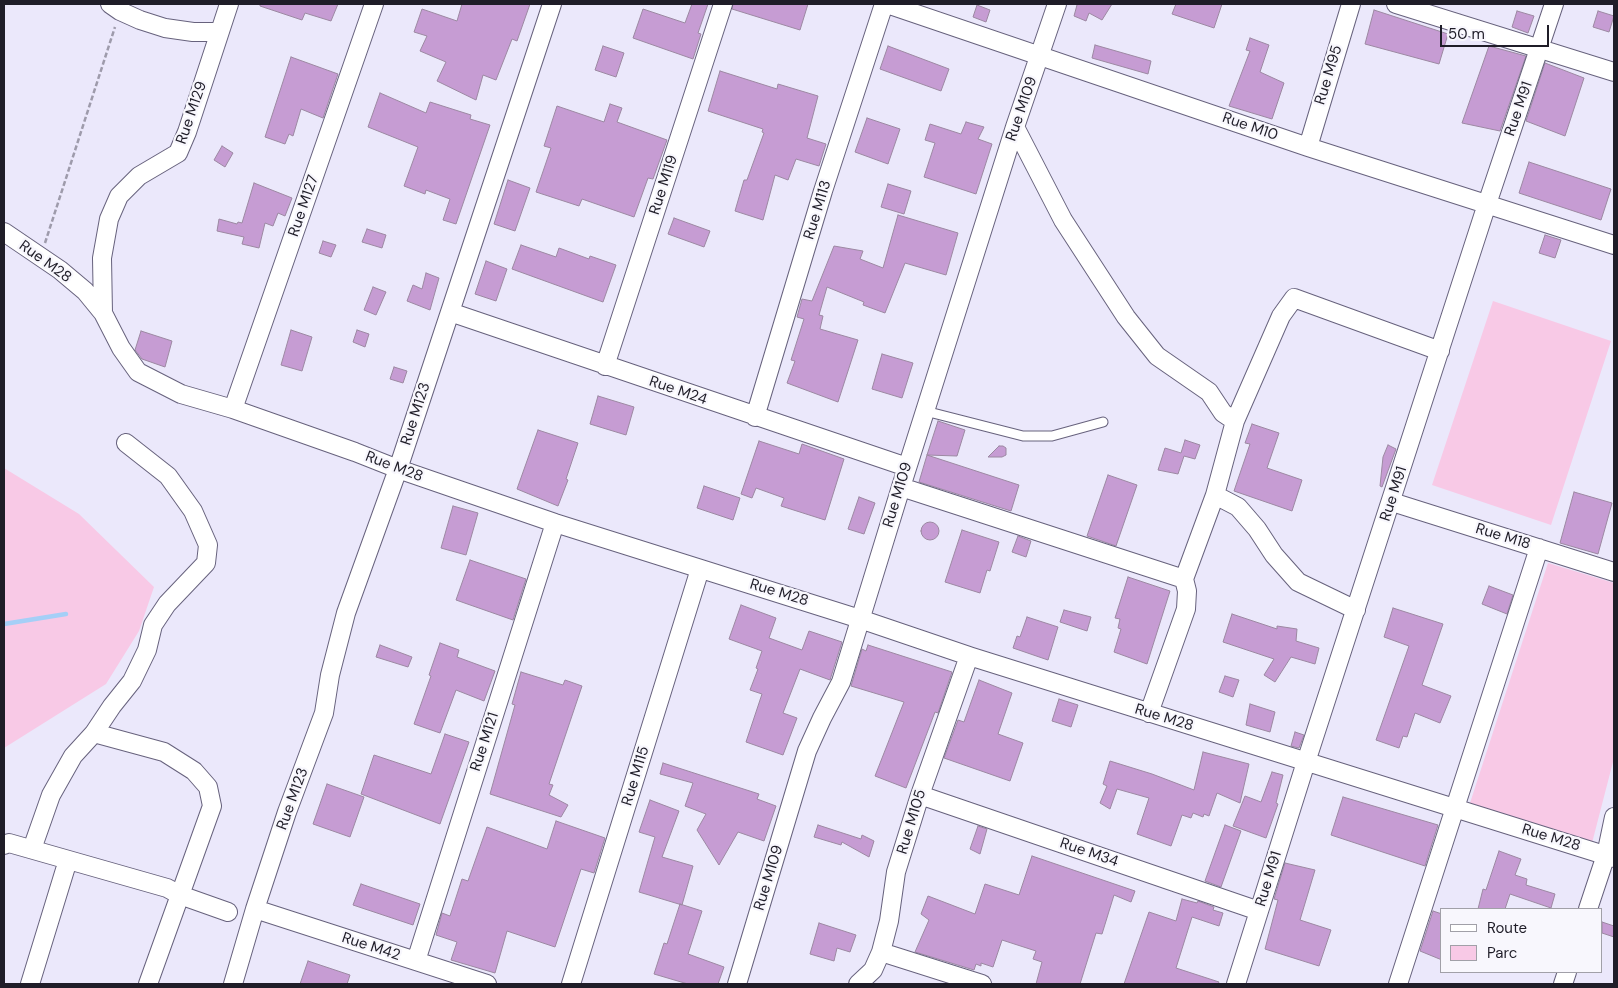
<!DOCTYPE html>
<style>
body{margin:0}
#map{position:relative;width:1618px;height:988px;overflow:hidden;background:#ebe8fb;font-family:"DM Sans",sans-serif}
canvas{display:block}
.frame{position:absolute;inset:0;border:5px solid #1f1d28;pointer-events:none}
.legend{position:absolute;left:1440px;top:908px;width:162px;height:65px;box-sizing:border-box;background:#f8f7fd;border:1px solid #a1a0a8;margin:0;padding:6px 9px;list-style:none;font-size:15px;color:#1f1d28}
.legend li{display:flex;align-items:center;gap:10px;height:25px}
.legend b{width:25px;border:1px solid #a1a0a8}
.scale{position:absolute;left:1440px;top:25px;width:109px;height:22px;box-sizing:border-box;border:2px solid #1f1d28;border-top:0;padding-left:6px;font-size:15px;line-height:18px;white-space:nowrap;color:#1f1d28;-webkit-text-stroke:4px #f8f7fd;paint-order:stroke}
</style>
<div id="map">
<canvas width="1618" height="988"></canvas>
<div class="frame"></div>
<ul class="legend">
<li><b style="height:6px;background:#fff"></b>Route</li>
<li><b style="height:14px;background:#f8c9e6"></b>Parc</li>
</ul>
<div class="scale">50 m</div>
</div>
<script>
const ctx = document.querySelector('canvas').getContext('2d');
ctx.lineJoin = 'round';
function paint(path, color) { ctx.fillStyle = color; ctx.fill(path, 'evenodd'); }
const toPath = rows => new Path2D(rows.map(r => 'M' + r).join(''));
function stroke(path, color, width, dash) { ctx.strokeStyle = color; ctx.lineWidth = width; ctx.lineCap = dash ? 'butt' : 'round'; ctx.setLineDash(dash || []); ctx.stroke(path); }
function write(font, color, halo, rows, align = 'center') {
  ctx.font = font + ' "DM Sans",sans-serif'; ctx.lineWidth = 4.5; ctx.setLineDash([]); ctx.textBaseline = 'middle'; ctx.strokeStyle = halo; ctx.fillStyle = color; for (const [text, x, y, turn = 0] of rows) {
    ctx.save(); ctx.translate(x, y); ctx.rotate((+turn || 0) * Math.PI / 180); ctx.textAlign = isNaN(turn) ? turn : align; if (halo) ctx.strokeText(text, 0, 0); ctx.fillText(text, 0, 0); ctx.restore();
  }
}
const green = toPath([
 [1493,301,1611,341,1551,525,1432,485],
 [4,468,79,514,154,587,139,631,106,684,4,748],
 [1548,563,1614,583,1614,758,1592,843,1470,803]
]);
const stream = toPath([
 [4,624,66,614]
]);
const building = toPath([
 [260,4,338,4,331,21,305,13,302,20,260,6,260,4],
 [462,4,530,4,517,41,512,39,496,80,483,75,476,100,437,81,446,62,420,51,427,36,414,32,422,9,457,21,462,4],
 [692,4,708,4,698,33,701,34,693,59,633,38,643,9,685,23,692,4],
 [733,4,808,4,800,30,732,9,733,4],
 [1075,4,1112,4,1102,20,1089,13,1086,21,1074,16,1077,5,1075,4],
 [1176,4,1222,4,1214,28,1172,14,1176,4],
 [977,5,990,10,986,22,973,17,977,5],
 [1374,10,1448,34,1439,64,1365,44,1374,10],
 [1517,11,1534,16,1528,33,1512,27,1517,11],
 [1598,11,1614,16,1609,32,1593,27,1598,11],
 [1250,38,1269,45,1260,72,1284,83,1272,119,1229,106,1250,51,1246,50,1250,38],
 [1095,45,1151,61,1148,74,1092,58,1095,45],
 [603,46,624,53,616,77,595,70,603,46],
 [888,46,949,69,941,91,880,69,888,46],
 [1489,46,1526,56,1500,131,1462,123,1489,46],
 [291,57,338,74,323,118,301,109,293,136,289,134,285,144,265,137,291,57],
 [1545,63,1584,78,1565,136,1526,121,1545,63],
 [720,71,777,89,778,84,818,96,807,138,826,144,819,166,796,159,788,180,775,175,763,220,735,211,744,180,747,180,764,133,762,132,763,129,708,111,720,71],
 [380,93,426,113,430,102,471,115,470,119,490,125,456,224,443,220,450,199,426,190,425,194,404,186,418,147,368,127,380,93],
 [610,104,622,108,617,122,667,140,653,179,648,178,634,217,582,199,579,206,536,192,551,148,544,146,557,106,604,122,610,104],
 [867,118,900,129,888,164,855,152,867,118],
 [966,122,984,127,978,139,992,144,976,194,924,177,935,143,925,140,930,124,961,134,966,122],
 [222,146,233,153,225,167,214,160,222,146],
 [1529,162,1611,189,1601,220,1519,193,1529,162],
 [508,180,530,188,515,231,494,224,508,180],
 [254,183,292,198,285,216,278,213,273,226,265,223,259,248,242,244,244,237,217,231,219,219,237,224,238,222,242,223,254,183],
 [888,184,911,191,904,214,881,207,888,184],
 [898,215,958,233,946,275,905,263,885,313,863,305,864,302,827,287,819,315,823,316,820,329,858,340,838,402,787,383,795,361,791,360,804,319,797,317,802,299,812,301,834,246,863,251,860,259,883,268,898,215],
 [674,218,710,231,704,247,668,234,674,218],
 [367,229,386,235,382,248,362,242,367,229],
 [1545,235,1561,240,1555,258,1539,253,1545,235],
 [323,241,336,245,331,257,319,253,323,241],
 [521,245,556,257,559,248,589,259,590,256,616,265,603,302,512,269,521,245],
 [486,261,507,269,496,301,475,294,486,261],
 [426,273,439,278,430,310,407,301,413,285,422,289,426,273],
 [373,287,386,292,376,315,364,310,373,287],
 [291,330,312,337,302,371,281,365,291,330],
 [357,330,369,334,365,347,353,342,357,330],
 [141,331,172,341,165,367,142,359,135,350,141,331],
 [882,354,913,363,902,398,872,389,882,354],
 [394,367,407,371,403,383,390,379,394,367],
 [598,396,634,407,626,435,590,424,598,396],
 [938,421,965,430,957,456,927,455,938,421],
 [1252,424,1279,433,1267,468,1302,480,1292,511,1234,491,1250,444,1245,443,1252,424],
 [538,430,578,443,566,479,568,480,558,506,517,489,538,430],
 [1185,440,1200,445,1195,459,1184,456,1178,474,1158,470,1165,448,1181,453,1185,440],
 [759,441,799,454,802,444,844,459,825,520,781,506,784,498,756,488,752,498,741,494,759,441],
 [1388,445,1396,449,1382,487,1380,486,1383,457,1388,445],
 [999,446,1003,446,1006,448,1006,455,1002,457,988,457,999,446],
 [927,455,1019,485,1011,511,919,482,927,455],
 [1108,475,1137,485,1116,546,1087,536,1108,475],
 [704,486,740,498,733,520,697,508,704,486],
 [1574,492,1612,503,1598,554,1560,543,1574,492],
 [859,497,875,503,864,534,848,529,859,497],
 [453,506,478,513,466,555,441,548,453,506],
 '921 531a9 9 0 1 1 18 0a9 9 0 1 1-18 0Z',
 [962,530,999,542,990,571,987,570,980,593,945,582,962,530],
 [1018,536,1031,541,1026,557,1012,552,1018,536],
 [470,560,526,579,513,620,456,600,470,560],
 [1128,577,1170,591,1147,664,1114,652,1121,629,1118,628,1120,619,1115,618,1128,577],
 [1489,586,1513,595,1507,614,1482,604,1489,586],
 [741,605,776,618,769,638,802,650,809,631,842,642,830,680,800,669,783,713,797,718,783,755,746,742,762,694,750,690,758,669,756,668,762,651,729,639,741,605],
 [1393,608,1443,624,1422,685,1451,696,1440,723,1415,713,1407,737,1403,736,1399,748,1376,740,1409,646,1384,637,1393,608],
 [1064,610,1091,617,1087,631,1060,622,1064,610],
 [1232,614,1277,629,1277,626,1297,629,1296,641,1319,648,1315,664,1291,657,1275,682,1264,675,1274,659,1223,642,1232,614],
 [1027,617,1058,627,1048,660,1013,648,1017,636,1020,637,1027,617],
 [440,643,459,650,457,657,495,671,484,701,456,690,440,733,414,724,431,676,429,675,440,643],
 [380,645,412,657,408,667,376,657,380,645],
 [868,645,952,672,938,713,935,712,906,788,875,776,904,702,851,686,862,649,866,651,868,645],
 [521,672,563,685,565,680,582,686,549,784,553,785,549,795,568,805,561,817,490,794,515,705,512,704,521,672],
 [1225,676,1239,680,1233,697,1219,692,1225,676],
 [979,680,1012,693,998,734,1023,743,1010,781,944,758,958,720,964,722,979,680],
 [1059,699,1078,705,1071,727,1052,721,1059,699],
 [1250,704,1275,712,1270,732,1246,725,1250,704],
 [1295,732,1304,735,1299,748,1291,746,1295,732],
 [445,734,469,742,440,824,361,794,374,755,431,774,445,734],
 [1203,752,1249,764,1240,803,1217,793,1209,816,1204,814,1203,817,1193,813,1191,818,1182,815,1171,846,1137,834,1149,798,1117,789,1110,809,1100,803,1107,786,1103,784,1110,761,1152,774,1194,790,1203,752],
 [663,763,759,794,757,799,776,806,764,841,738,832,719,865,697,830,706,814,685,806,693,783,660,774,663,763],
 [1272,772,1283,775,1276,803,1278,804,1266,838,1233,826,1245,796,1261,802,1272,772],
 [327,784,364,797,350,837,313,824,327,784],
 [1343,797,1438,825,1425,866,1331,835,1343,797],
 [650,800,679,811,662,857,693,866,682,905,639,892,655,837,639,832,650,800],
 [556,821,605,838,594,873,581,869,555,947,507,931,495,973,451,960,457,942,436,935,442,913,450,916,462,879,468,881,487,827,547,849,556,821],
 [818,825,861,839,862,835,874,841,869,857,842,842,841,845,814,837,818,825],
 [1225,825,1241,831,1221,887,1205,881,1225,825],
 [978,826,987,829,980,854,970,849,978,826],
 [1499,851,1521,859,1515,875,1527,879,1526,885,1555,894,1551,908,1510,894,1505,909,1478,909,1483,889,1486,890,1499,851],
 [1032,856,1135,891,1131,902,1114,895,1102,934,1096,933,1080,984,1036,984,1042,962,1033,959,1036,951,1002,940,993,967,981,963,981,966,976,964,974,970,915,952,929,920,921,914,928,896,975,914,985,884,1019,895,1032,856],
 [1285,863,1315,870,1300,920,1331,930,1319,966,1265,949,1278,900,1274,899,1285,863],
 [361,884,420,904,413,925,353,905,361,884],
 [1182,899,1197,903,1198,901,1214,907,1213,910,1223,913,1219,926,1192,917,1176,968,1219,982,1218,984,1124,984,1149,912,1176,921,1182,899],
 [680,904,702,911,688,954,724,967,718,984,688,984,654,974,664,943,667,944,680,904],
 [1433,911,1442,914,1442,960,1420,951,1433,911],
 [1602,922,1614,926,1614,937,1602,933,1602,922],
 [819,923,856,935,850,952,837,948,834,961,810,954,819,923],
 [308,961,350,975,347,984,300,984,308,961]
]);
const path = toPath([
 [45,243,115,27]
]);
const lane = toPath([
 [925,411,1023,436,1052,436,1103,422]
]);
const street = toPath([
 [110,4,120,11,140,20,165,28,193,32,219,32],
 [887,4,1308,147,1614,245],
 [1396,4,1614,72],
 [1015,127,1063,220,1126,317,1157,356,1209,392,1223,413,1235,421,1215,495,1184,579],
 [1308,147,1351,4],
 [4,232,60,270,85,291,103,313,121,348,138,372,181,394,233,409,355,452,398,469,555,523,860,619,969,656,1614,858],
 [450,312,907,467],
 [103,313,102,258,109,219,119,196,139,176,178,153,187,132,229,4],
 [605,366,723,4],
 [233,409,374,4],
 [755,417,823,191,884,4],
 [1235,421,1281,316,1294,298,1440,351],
 [901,487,1184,579,1187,591,1186,609,1149,713],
 [1215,495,1238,507,1257,529,1274,555,1298,582,1356,610],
 [1392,502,1614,572],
 [94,733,164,752,194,771,208,787,212,806,180,895,228,912],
 [920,795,1259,911],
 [4,845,9,843,167,888,180,895,148,984],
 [32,849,51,795,73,756,94,733,112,706,132,681,147,650,153,625,167,604,206,563,208,545,193,511,168,476,126,443],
 [255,909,487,984],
 [1588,909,1606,855,1614,817],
 [881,952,982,984],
 [416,961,555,523],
 [30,984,68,860],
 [233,984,255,909,287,812,324,713,330,675,346,613,398,469,552,4],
 [571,984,700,569],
 [737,984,807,751,822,718,841,682,901,487,1015,127,1057,4],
 [858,984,873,970,881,952,889,921,896,872,920,795,969,656],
 [1236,984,1306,762,1487,204,1554,4],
 [1398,984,1539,548],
 [1563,984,1567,972]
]);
const streetNames = [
 ["Rue M95",1329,75,-73],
 ["Rue M109",1022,109,-71],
 ["Rue M91",1519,109,-71],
 ["Rue M129",192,113,-71],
 ["Rue M10",1250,127,19],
 ["Rue M119",664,185,-72],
 ["Rue M127",304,206,-71],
 ["Rue M113",818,210,-73],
 ["Rue M28",45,262,36],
 ["Rue M24",678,391,19],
 ["Rue M123",416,414,-72],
 ["Rue M28",394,467,21],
 ["Rue M91",1394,494,-72],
 ["Rue M109",898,495,-73],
 ["Rue M18",1503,537,17],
 ["Rue M28",779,593,17],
 ["Rue M28",1164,718,17],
 ["Rue M121",485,742,-72],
 ["Rue M115",636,776,-73],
 ["Rue M123",293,799,-70],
 ["Rue M105",912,822,-73],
 ["Rue M28",1551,838,17],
 ["Rue M34",1089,853,19],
 ["Rue M109",769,878,-73],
 ["Rue M91",1269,879,-73],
 ["Rue M42",371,947,18]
];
paint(green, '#f8c9e6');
stroke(stream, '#a5cff7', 4.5);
paint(building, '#c69cd3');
stroke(building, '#9c88a2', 1);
stroke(lane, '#67627d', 11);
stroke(street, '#67627d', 20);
stroke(path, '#9e9bab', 2.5, [5, 2.5]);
stroke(lane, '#fff', 9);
stroke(street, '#fff', 18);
write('15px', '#1f1d28', '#f8f7fd', streetNames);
</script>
